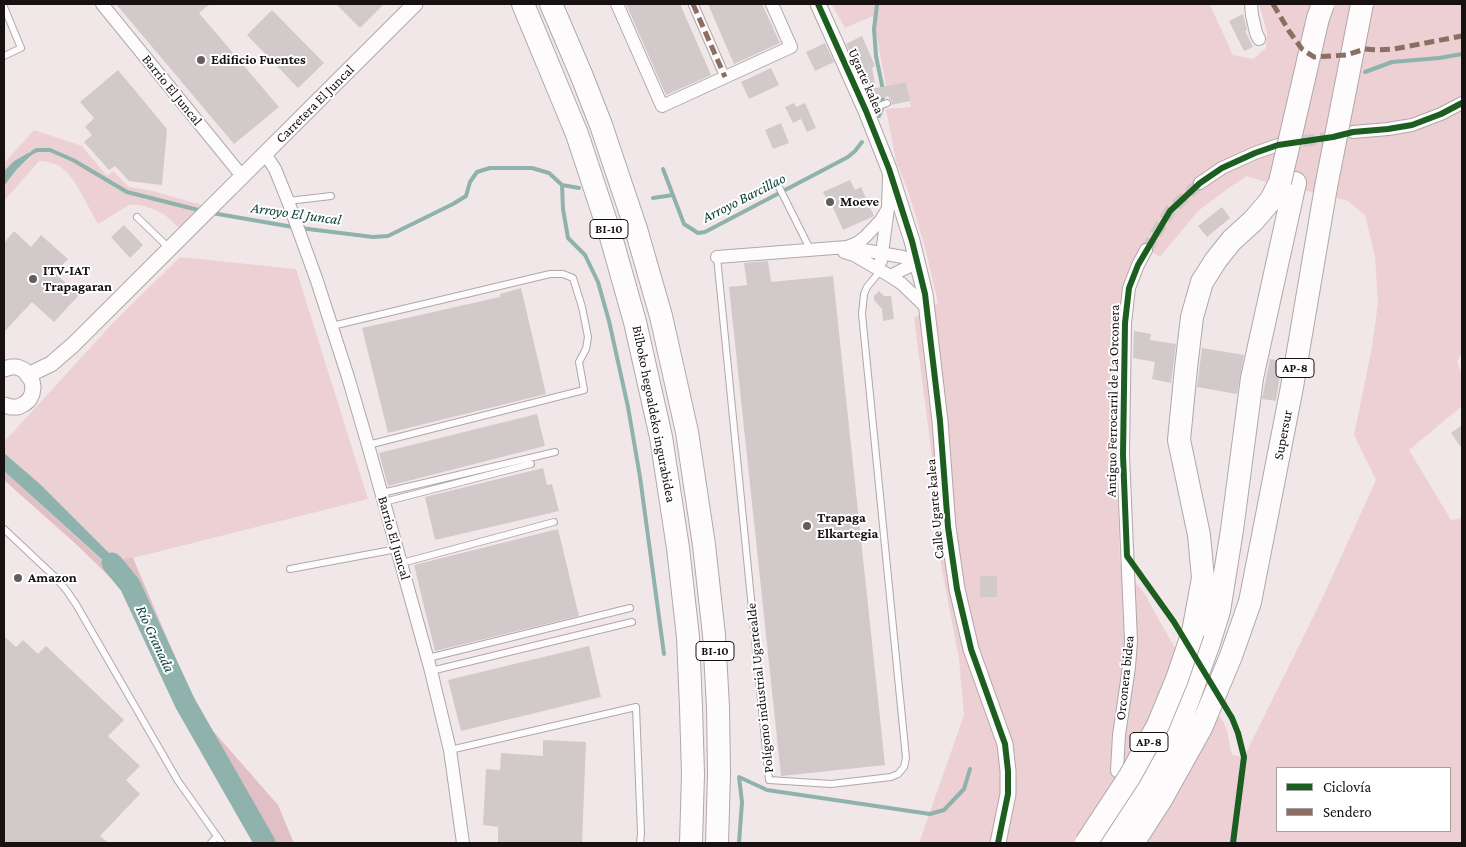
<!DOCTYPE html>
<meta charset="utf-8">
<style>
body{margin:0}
#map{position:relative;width:1466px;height:847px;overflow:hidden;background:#f2e7e8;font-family:"Crimson Pro",serif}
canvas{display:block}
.frame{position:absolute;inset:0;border:5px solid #181112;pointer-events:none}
.legend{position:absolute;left:1276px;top:767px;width:175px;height:65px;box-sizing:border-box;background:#fff;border:1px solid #a3a0a0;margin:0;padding:6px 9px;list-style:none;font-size:15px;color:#181112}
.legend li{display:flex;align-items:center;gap:10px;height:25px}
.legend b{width:25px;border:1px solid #a3a0a0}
</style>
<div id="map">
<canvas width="1466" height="847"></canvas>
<div class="frame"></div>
<ul class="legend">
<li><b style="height:6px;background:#1b5e20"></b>Ciclovía</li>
<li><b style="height:6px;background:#8d6e63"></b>Sendero</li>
</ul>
</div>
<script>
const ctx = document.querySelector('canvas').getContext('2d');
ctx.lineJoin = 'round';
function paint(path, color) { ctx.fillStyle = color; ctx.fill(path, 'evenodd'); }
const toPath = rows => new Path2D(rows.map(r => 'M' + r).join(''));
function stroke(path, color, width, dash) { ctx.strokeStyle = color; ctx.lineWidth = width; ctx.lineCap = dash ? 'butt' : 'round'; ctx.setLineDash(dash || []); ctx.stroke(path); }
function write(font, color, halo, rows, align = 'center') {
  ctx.font = font + ' "Crimson Pro",serif'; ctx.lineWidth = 4; ctx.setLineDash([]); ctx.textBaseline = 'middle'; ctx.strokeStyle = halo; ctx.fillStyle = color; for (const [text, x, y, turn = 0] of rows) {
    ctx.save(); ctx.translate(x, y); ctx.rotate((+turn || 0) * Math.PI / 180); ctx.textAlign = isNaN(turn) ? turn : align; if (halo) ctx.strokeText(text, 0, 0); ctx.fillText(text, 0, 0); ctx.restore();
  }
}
const green = toPath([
 [834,4,1215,4,1210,5,1233,55,1253,59,1266,48,1267,32,1259,4,1462,4,1462,352,1457,362,1462,374,1462,406,1409,450,1451,520,1462,518,1462,843,919,843,964,715,959,659,940,559,931,449,914,318,938,303,925,247,908,191,896,161,886,109,911,107,906,82,886,86,873,16,845,28,832,5],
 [1247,176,1265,182,1270,182,1348,201,1365,215,1375,257,1378,303,1372,347,1354,435,1376,480,1321,601,1244,757,1232,755,1227,731,1224,723,1172,643,1144,593,1120,563,1117,484,1118,431,1116,363,1119,325,1143,246,1160,257,1198,211,1233,185],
 [1277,768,1450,768,1450,831,1277,831],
 [34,130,82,146,107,176,113,171,129,187,149,190,202,205,179,228,164,214,153,209,140,205,129,205,98,224,76,184,67,172,58,165,48,162,39,161,4,201,4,186,17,169,31,157,28,153,14,161,4,171,4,163],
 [180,257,296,269,368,499,133,558,115,559,40,484,4,453,4,442,111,325]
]);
const forest = toPath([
 [4,471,128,584,115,559,133,558,201,717,278,805,294,843,259,843,229,791,178,707,128,595,77,545,4,480]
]);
const water = toPath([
 [37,150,17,169,4,186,4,171,14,161,28,153],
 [4,453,40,484,115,559,130,585,4,471]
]);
const stream = toPath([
 [877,5,874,29,876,56,883,90,882,109,879,116],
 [1365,72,1392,62,1439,58,1462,54],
 [33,152,37,150,50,150,73,160,127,192,202,211],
 [663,169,684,224,698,233,705,232,848,157,855,151,862,142],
 [562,185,563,209,568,238,585,255,598,282,609,321,628,407,640,477,664,654],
 [653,198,673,195],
 [212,213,293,227],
 [300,228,373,237,388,236,453,204,466,196,470,182,477,172,490,168,532,168,549,173,562,185,579,188],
 [739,843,742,802,739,777,767,790,930,814,944,810,964,789,970,769]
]);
const river = toPath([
 [112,563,130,585,185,703,265,843]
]);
const building = toPath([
 [116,4,210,4,199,13,279,107,234,144],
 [336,4,384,4,360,28],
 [626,4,680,4,711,75,666,95],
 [708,4,762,4,780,43,734,64],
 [272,10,324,63,298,88,247,35],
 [1243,14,1247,30,1245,31,1253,47,1244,51,1229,21],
 [862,36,875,66,872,68,876,88,906,82,910,101,891,105,892,102,888,96,872,102,846,44],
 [825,43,834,62,815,71,806,52],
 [771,68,779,85,749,99,741,82],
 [118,70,167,129,162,185,129,181,115,166,109,170,84,142,92,135,85,127,94,118,80,102],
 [794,103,796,107,805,103,816,128,807,132,801,119,793,123,785,107],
 [781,123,789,143,773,149,765,130],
 [850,180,855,190,861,187,874,216,843,230,830,201,828,202,823,192],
 [1222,207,1230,218,1207,237,1198,226],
 [124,225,143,245,130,258,111,237],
 [14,231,31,247,41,235,68,259,55,273,79,295,54,322,32,302,4,332,4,243],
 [768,261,771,282,833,276,885,765,781,776,729,287,747,285,744,263],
 [521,288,546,394,388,433,362,328,500,297,500,294],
 [879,291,884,296,891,296,894,319,883,321,882,309,874,300,874,296],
 [1134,331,1151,334,1150,340,1176,344,1171,383,1152,379,1155,362,1133,358],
 [1202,348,1244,355,1237,394,1197,387],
 [1270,359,1282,361,1276,401,1262,399],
 [537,414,545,446,388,486,379,453],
 [1462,425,1462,449,1451,433],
 [543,468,547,485,552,484,559,511,435,540,425,497],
 [558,529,579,616,435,651,414,565],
 [980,576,997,576,997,597,980,597],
 [4,636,16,647,23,640,38,654,46,646,124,720,108,736,140,766,126,780,140,794,100,836,109,843,4,843],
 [589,646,601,697,461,731,448,680],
 [543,740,586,742,582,843,498,843,498,827,483,825,486,769,500,770,501,753,543,756]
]);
const minorTunnel = toPath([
 [1285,144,1339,136],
 [1146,250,1170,211,1200,183]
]);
const service = toPath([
 [4,7,21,48,4,56],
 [866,111,887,103],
 [777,183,810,249],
 [288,201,331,196],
 [137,217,169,248],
 [717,257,769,780,831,784,891,777,898,774,904,767,906,758,862,314,864,294,867,287,881,270],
 [332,326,550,274,563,274,573,278,582,307,588,337,586,349,579,362,584,390,368,445],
 [382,493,555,452],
 [384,502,531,464],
 [4,529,56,578,67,591,77,606,178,781,222,843],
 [402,563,554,522],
 [290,569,397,549],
 [428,658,630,608],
 [431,671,632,622],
 [450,750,636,707,641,833,640,843],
 [211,843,217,836]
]);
const pedestrian = toPath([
 [693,4,725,77]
]);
const minor = toPath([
 [102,4,242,176],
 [617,4,662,106,791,47,772,4],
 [1251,4,1252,15,1256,33,1259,39],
 [1353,132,1388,129,1412,125,1441,114,1462,103],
 [265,154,275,169,288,201,317,281,348,377,368,445,431,671,450,750,463,843],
 [1200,183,1222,168,1255,153,1278,145],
 [847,247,857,243,865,237,881,220,887,210],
 [844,252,854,255,890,276,902,284,928,309],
 [717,257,847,247,903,257,912,261,918,272],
 [881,261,888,208,889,176],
 [890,276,908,267,913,259,913,254],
 [1117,771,1119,735,1129,667,1131,641,1123,455,1125,323,1129,288,1138,265,1146,250]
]);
const tertiary = toPath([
 [818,4,866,111,889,169,912,241,925,294,940,421,948,527,957,589,971,649,1005,744,1008,771,1008,794,998,843],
 [4,369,11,367,17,367,24,370,32,381,33,387,32,394,29,400,24,404,18,407,11,407,4,405],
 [28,375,51,364,74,344,415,4]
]);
const motorway = toPath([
 [523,4,577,134,611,237,635,322,661,437,678,548,688,637,691,707,693,774,691,843],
 [551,4,581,74,601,125,636,229,661,316,687,432,704,545,714,635,718,707,719,774,717,843],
 [1193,632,1203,578,1199,535,1179,440,1186,368,1192,317,1202,282,1216,260,1232,240,1253,221,1271,200,1280,182],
 [1109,843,1145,786,1182,717,1209,643,1219,611,1232,530,1252,378,1295,183],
 [1133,843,1162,798,1201,728,1231,656,1250,602,1292,387,1326,187]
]);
const motorwayBridge = toPath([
 [1280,182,1318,18,1323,4],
 [1326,187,1362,4],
 [1086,843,1130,776,1158,725,1177,679,1193,632]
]);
const quiet = toPath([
 [693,4,725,77],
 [1273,4,1289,31,1302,49,1314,57,1346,55,1365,49,1377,50,1394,49,1462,36]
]);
const cycleway = toPath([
 [818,4,866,111,889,169,912,241,925,294,940,421,948,527,957,589,971,649,1005,744,1008,771,1008,794,998,843],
 [1233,843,1244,757,1238,733,1232,718,1174,622,1127,556,1123,455,1125,323,1129,288,1138,265,1170,211,1200,183,1222,168,1255,153,1278,145,1333,137,1353,132,1388,129,1412,125,1441,114,1462,103]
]);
const markers = [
 [201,60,5,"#645c5d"],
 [830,202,5,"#645c5d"],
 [33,279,5,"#645c5d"],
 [807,526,5,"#645c5d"],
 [18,578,5,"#645c5d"]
];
const shields = [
 [609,229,38],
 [1295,368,38],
 [715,651,38],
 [1149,742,38]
];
const shieldNames = [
 ["BI-10",609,229],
 ["AP-8",1295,368],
 ["BI-10",715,651],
 ["AP-8",1149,742]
];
const poiNames = [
 ["Edificio Fuentes",211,60],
 ["Moeve",840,202],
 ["ITV-IAT",43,271],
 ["Trapagaran",43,287],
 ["Trapaga",817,518],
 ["Elkartegia",817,534],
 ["Amazon",28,578]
];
const streetNames = [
 ["Ugarte kalea",866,81,66],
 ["Barrio El Juncal",172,90,51],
 ["Carretera El Juncal",315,104,-45],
 ["Antiguo Ferrocarril de La Orconera",1113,401,-89],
 ["Bilboko hegoaldeko ingurabidea",654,414,79],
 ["Supersur",1283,435,-79],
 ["Calle Ugarte kalea",935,509,-95],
 ["Barrio El Juncal",394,538,74],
 ["Orconera bidea",1125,678,-84],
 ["Polígono industrial Ugartealde",760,688,-96]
];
const waterNames = [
 ["Arroyo Barcillao",744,198,-27],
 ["Arroyo El Juncal",296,214,8],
 ["Río Granada",155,639,65]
];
paint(green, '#ecd0d4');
paint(forest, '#e0c0c5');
paint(water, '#8fb2ac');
stroke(stream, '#8fb2ac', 4);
stroke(river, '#8fb2ac', 21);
paint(building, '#d2c9ca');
stroke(minorTunnel, '#d1c7c8', 12, [12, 6]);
stroke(service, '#afa8a9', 8);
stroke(pedestrian, '#afa8a9', 11);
stroke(minor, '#afa8a9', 14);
stroke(tertiary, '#afa8a9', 17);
stroke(motorway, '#afa8a9', 24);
stroke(service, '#fdfbfc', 6);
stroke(pedestrian, '#fdfbfc', 9);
stroke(minor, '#fdfbfc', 12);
stroke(tertiary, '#fdfbfc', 15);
stroke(motorway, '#fdfbfc', 22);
stroke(motorwayBridge, '#afa8a9', 24, []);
stroke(motorwayBridge, '#fdfbfc', 22);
stroke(quiet, '#8d6e63', 5, [10, 5]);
stroke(cycleway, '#1b5e20', 6);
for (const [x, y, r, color] of markers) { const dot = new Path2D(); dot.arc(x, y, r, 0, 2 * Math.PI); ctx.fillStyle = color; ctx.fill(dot); stroke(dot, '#fff', 2); }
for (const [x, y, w] of shields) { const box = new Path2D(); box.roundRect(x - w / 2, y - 9.5, w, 19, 4); ctx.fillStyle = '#fff'; ctx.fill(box); stroke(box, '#181112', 1); }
write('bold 12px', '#181112', null, shieldNames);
write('bold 14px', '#181112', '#fff', poiNames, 'left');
write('14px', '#181112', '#fff', streetNames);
write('italic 15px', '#053b34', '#fff', waterNames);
</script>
